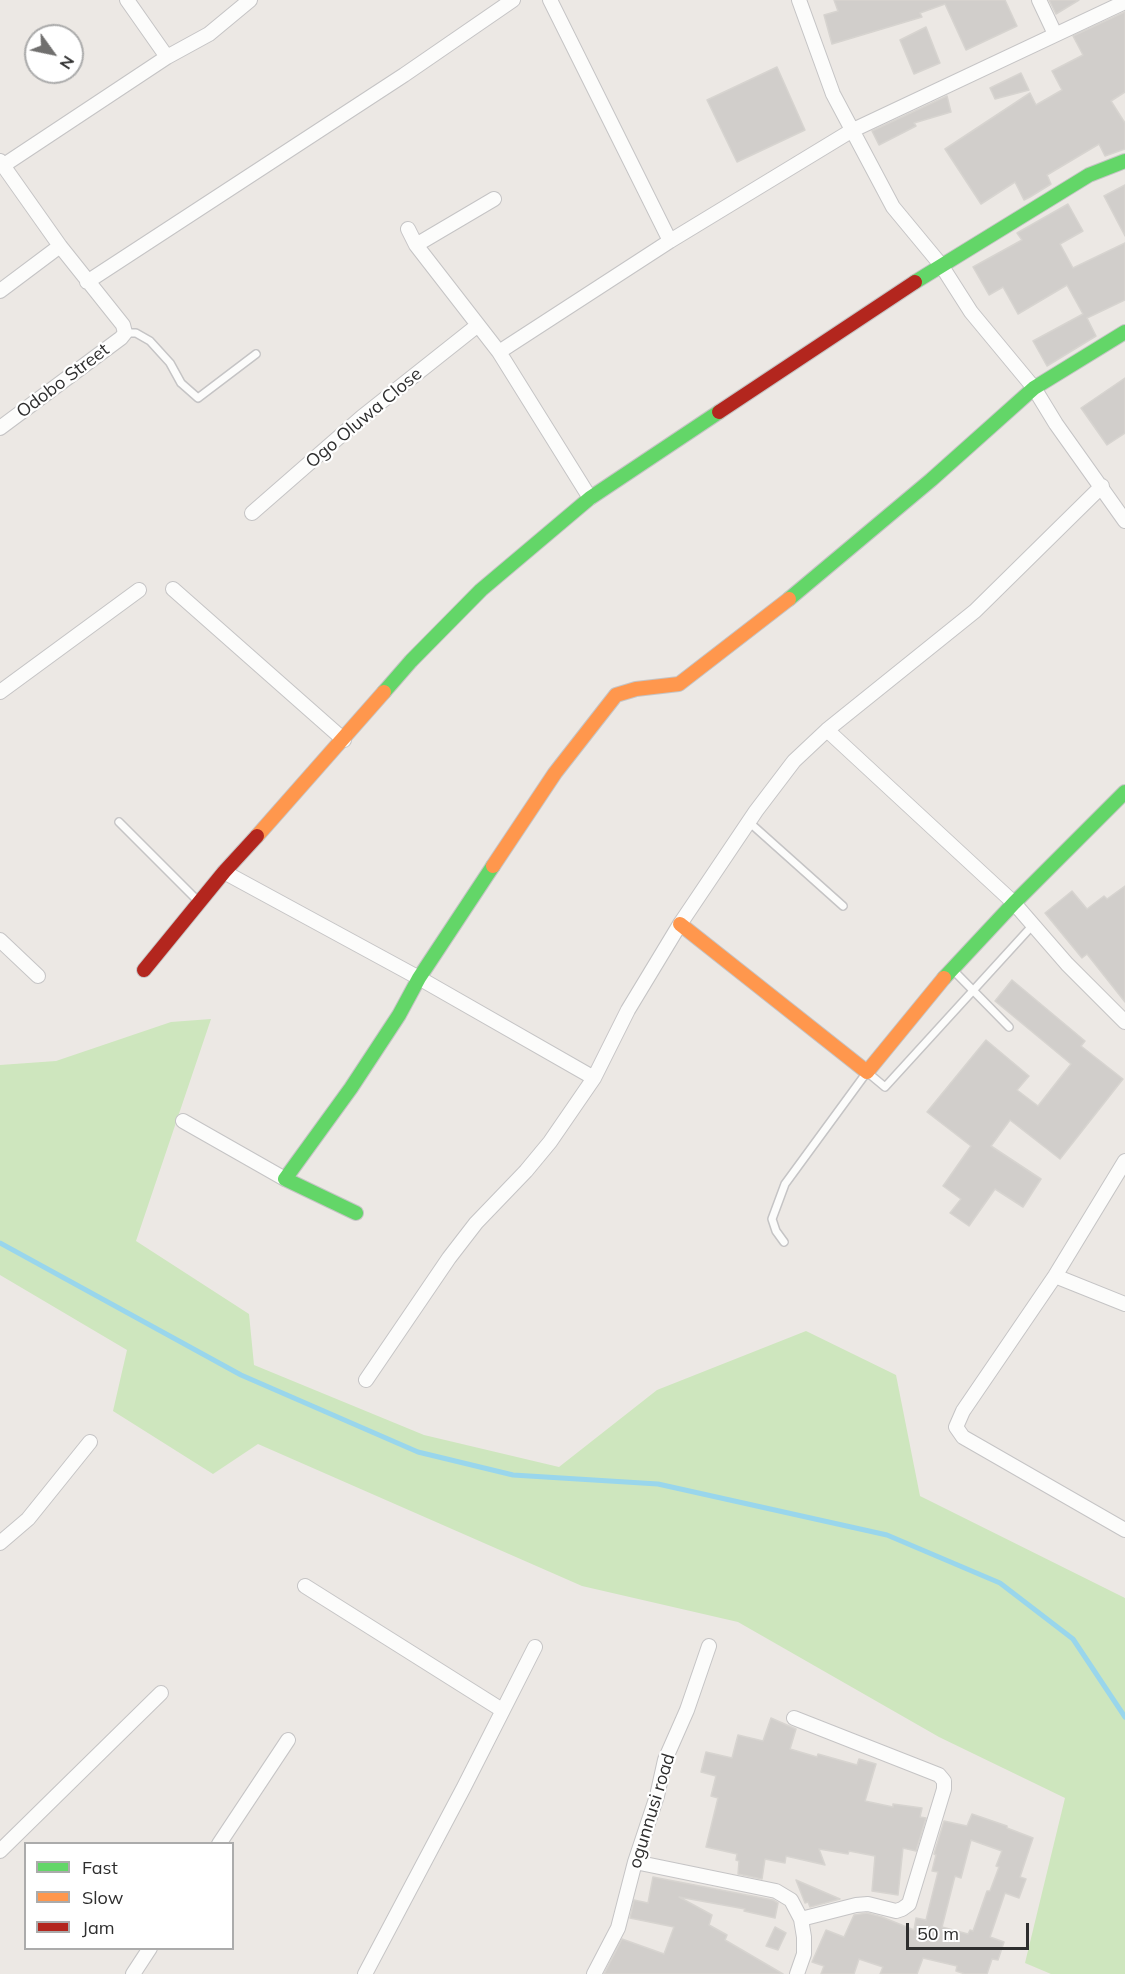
<!DOCTYPE html>
<style>
body{margin:0}
#map{position:relative;width:1125px;height:1974px;overflow:hidden;background:#ece8e4;font-family:Mulish,sans-serif}
canvas{display:block}
.legend{position:absolute;left:24px;top:1842px;width:210px;height:108px;box-sizing:border-box;background:#fff;border:2px solid #ababab;margin:0;padding:8px 10px;list-style:none;font-size:18px;color:#2e2e2e}
.legend li{display:flex;align-items:center;gap:12px;height:30px}
.legend b{width:30px;border:2px solid #ababab}
.north{position:absolute;left:24px;top:24px;width:60px;height:60px;box-sizing:border-box;background:#fff;border:2px solid #ababab;border-radius:50%;rotate:123deg;font-size:16px;font-weight:700;line-height:24px;text-align:center;color:#2e2e2e}
.north::after{content:'';display:block;margin:auto;width:21px;height:27px;background:#706f6e;clip-path:polygon(50% 0,100% 100%,50% 72%,0 100%)}
.scale{position:absolute;left:906px;top:1923px;width:123px;height:27px;box-sizing:border-box;border:3px solid #2e2e2e;border-top:0;padding-left:8px;font-size:18px;line-height:21px;white-space:nowrap;color:#2e2e2e;-webkit-text-stroke:4px #fff;paint-order:stroke}
</style>
<div id="map">
<canvas width="1125" height="1974"></canvas>
<ul class="legend">
<li><b style="height:8px;background:#63d668"></b>Fast</li>
<li><b style="height:8px;background:#ff974d"></b>Slow</li>
<li><b style="height:8px;background:#b3261e"></b>Jam</li>
</ul>
<div class="north">N</div>
<div class="scale">50 m</div>
</div>
<script>
const ctx = document.querySelector('canvas').getContext('2d');
ctx.lineJoin = 'round';
function paint(path, color) { ctx.fillStyle = color; ctx.fill(path, 'evenodd'); }
const toPath = rows => new Path2D(rows.map(r => 'M' + r).join(''));
function stroke(path, color, width, dash) { ctx.strokeStyle = color; ctx.lineWidth = width; ctx.lineCap = dash ? 'butt' : 'round'; ctx.setLineDash(dash || []); ctx.stroke(path); }
function write(font, color, halo, rows, align = 'center') {
  ctx.font = font + ' Mulish,sans-serif'; ctx.lineWidth = 4.5; ctx.setLineDash([]); ctx.textBaseline = 'middle'; ctx.strokeStyle = halo; ctx.fillStyle = color; for (const [text, x, y, turn = 0] of rows) {
    ctx.save(); ctx.translate(x, y); ctx.rotate((+turn || 0) * Math.PI / 180); ctx.textAlign = isNaN(turn) ? turn : align; if (halo) ctx.strokeText(text, 0, 0); ctx.fillText(text, 0, 0); ctx.restore();
  }
}
const green = toPath([
 [211,1019,136,1241,249,1314,254,1365,424,1435,559,1467,657,1390,806,1331,896,1375,920,1496,1125,1598,1125,1974,1051,1974,1025,1963,1065,1798,939,1737,738,1622,582,1586,258,1444,213,1474,113,1411,127,1350,0,1275,0,1065,56,1061,171,1022]
]);
const stream = toPath([
 [0,1243,241,1375,418,1452,513,1475,658,1484,887,1535,1000,1583,1073,1639,1125,1717]
]);
const building = toPath([
 [834,0,1005,0,1017,26,966,50,945,4,920,13,922,17,832,44,824,15,838,11,834,0],
 [1049,0,1079,0,1056,14,1049,0],
 [1125,12,1125,92,1111,101,1125,123,1125,149,1105,156,1099,144,1047,175,1051,184,1030,197,1024,200,1015,182,981,204,945,149,1030,93,1036,105,1062,90,1052,71,1083,55,1073,36,1125,12],
 [926,27,940,63,914,74,900,40,926,27],
 [777,67,805,130,737,162,707,100,777,67],
 [1021,73,1029,90,995,99,990,88,1021,73],
 [947,96,951,112,914,123,916,126,879,145,872,131,947,96],
 [1125,185,1125,236,1104,196,1125,185],
 [1068,204,1083,231,1060,244,1073,268,1125,243,1125,300,1087,318,1096,336,1047,366,1033,341,1083,314,1067,285,1018,314,1003,287,989,295,973,267,1022,240,1017,233,1068,204],
 [1125,378,1125,433,1107,445,1081,408,1125,378],
 [1125,886,1125,1002,1087,954,1082,958,1045,913,1072,891,1087,909,1104,896,1107,899,1125,886],
 [1012,980,1085,1041,1081,1046,1123,1079,1060,1159,1010,1120,991,1146,1041,1179,1023,1207,995,1189,969,1226,950,1213,961,1199,943,1186,971,1146,927,1112,986,1040,1029,1076,1017,1090,1038,1106,1071,1064,995,1001,1012,980],
 [771,1718,796,1729,790,1749,817,1757,818,1754,857,1765,859,1759,876,1764,865,1801,893,1807,893,1804,922,1808,920,1817,926,1818,916,1851,903,1848,898,1895,872,1891,875,1856,849,1851,848,1854,819,1849,825,1865,786,1856,785,1863,765,1859,762,1879,738,1874,739,1861,736,1860,737,1854,706,1847,718,1798,711,1796,716,1776,701,1772,706,1752,732,1758,738,1735,763,1741,771,1718],
 [972,1814,1007,1826,1007,1828,1033,1838,1020,1877,1026,1879,1019,1898,1005,1893,990,1937,1004,1942,998,1960,992,1959,987,1974,965,1974,956,1971,957,1966,923,1958,917,1974,880,1974,883,1967,859,1959,854,1974,821,1974,824,1966,812,1962,826,1930,844,1937,854,1915,867,1913,882,1917,914,1930,916,1918,926,1920,938,1872,932,1871,936,1855,934,1854,944,1821,967,1826,972,1814],
 [971,1840,1002,1851,996,1866,999,1867,990,1891,987,1891,973,1931,970,1930,968,1934,942,1927,955,1876,961,1878,971,1840],
 [653,1877,773,1900,778,1903,775,1918,744,1911,745,1909,679,1897,712,1915,709,1925,727,1935,725,1940,783,1974,604,1974,622,1939,664,1954,674,1927,630,1918,634,1900,648,1903,653,1877],
 [796,1880,840,1899,810,1907,808,1902,805,1903,796,1880],
 [775,1927,786,1933,778,1950,766,1946,775,1927]
]);
const lane = toPath([
 [125,333,136,333,150,341,170,363,181,383,198,398,256,354],
 [119,822,197,900],
 [749,822,843,906],
 [954,971,1009,1027],
 [784,1242,776,1231,772,1219,785,1184,867,1072,885,1087,1032,926]
]);
const street = toPath([
 [127,0,167,57],
 [550,0,670,241],
 [799,0,833,94,893,207,941,265,971,312,1034,388,1056,424,1125,521],
 [1039,0,1055,34],
 [0,161,60,246,123,325,125,333,121,338,0,428],
 [4,165,167,57,209,34,250,0],
 [408,229,416,245,499,352,590,498],
 [416,245,494,199],
 [87,282,404,75,513,0],
 [0,291,60,246],
 [499,352,670,241,851,131,1125,2],
 [252,513,362,417,478,325],
 [173,589,344,740],
 [0,692,139,590],
 [827,730,1014,903,1067,964,1125,1022],
 [224,872,419,978,594,1078],
 [0,940,38,976],
 [183,1121,285,1179],
 [1125,1161,1055,1276,963,1411,956,1427,963,1437,1125,1530],
 [1055,1276,1125,1304],
 [366,1380,449,1258,476,1223,526,1171,550,1142,594,1078,628,1010,680,924,756,811,794,761,827,730,975,611,1102,486],
 [0,1543,28,1519,90,1442],
 [305,1586,502,1710],
 [794,1718,939,1775,944,1781,944,1789,909,1904,902,1909,896,1911,868,1904,856,1905,801,1919],
 [219,1844,288,1740],
 [0,1851,161,1693],
 [635,1862,776,1891,791,1900,801,1919,804,1937,804,1954,797,1974],
 [133,1974,150,1948],
 [365,1974,464,1787,535,1647],
 [594,1974,618,1928,635,1862,657,1796,665,1760,687,1710,709,1646]
]);
const fast = toPath([
 [915,282,1089,175,1125,161],
 [789,599,931,480,1034,388,1125,332],
 [384,692,411,661,481,590,590,498,719,412],
 [944,978,1014,903,1125,792],
 [356,1213,285,1179,351,1088,399,1015,419,978,493,866]
]);
const slow = toPath([
 [257,836,384,692],
 [493,866,555,773,616,695,636,689,679,684,789,599],
 [680,924,867,1072,944,978]
]);
const jam = toPath([
 [719,412,915,282],
 [144,970,224,872,257,836]
]);
const streetNames = [
 ["Odobo Street",63,381,-37],
 ["Ogo Oluwa Close",364,418,-40],
 ["ogunnusi road",652,1811,-73]
];
paint(green, '#cee6be');
stroke(stream, '#99d6ec', 5);
paint(building, '#d1cecb');
stroke(building, '#d7d4d0', 1.5);
stroke(lane, '#c5c4c5', 10);
stroke(street, '#c5c4c5', 16);
stroke(fast, '#c5c4c5', 16);
stroke(slow, '#c5c4c5', 16);
stroke(jam, '#c5c4c5', 16);
stroke(lane, '#fcfcfb', 7);
stroke(street, '#fcfcfb', 14);
stroke(fast, '#63d668', 14);
stroke(slow, '#ff974d', 14);
stroke(jam, '#b3261e', 14);
write('18px', '#2e2e2e', '#fff', streetNames);
</script>
